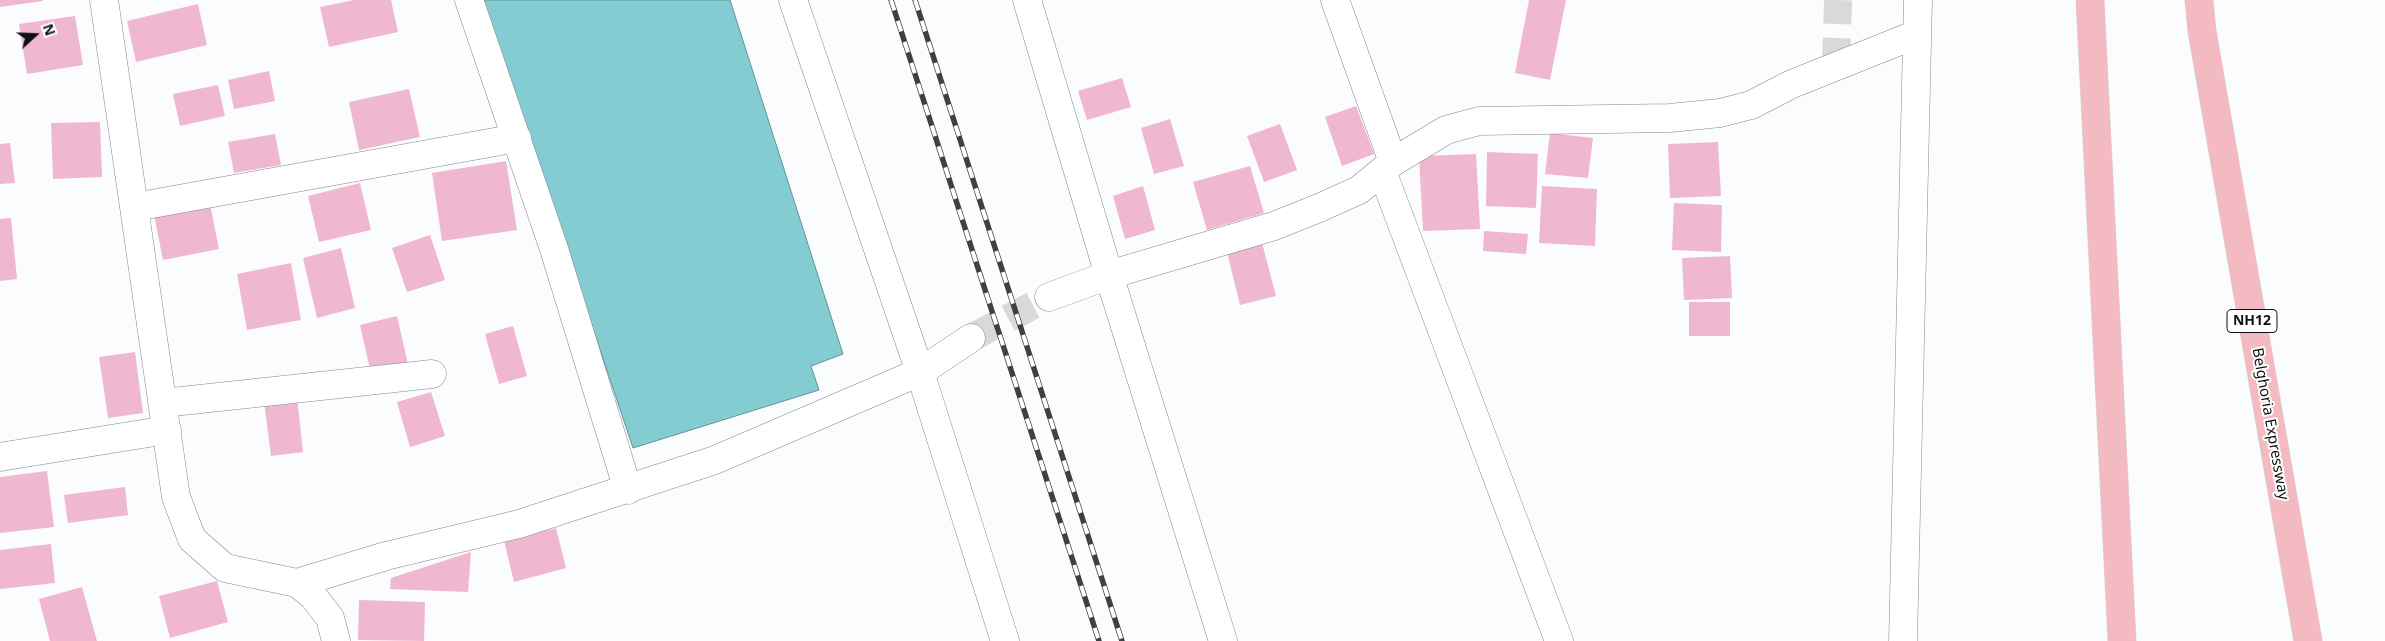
<!DOCTYPE html>
<style>
body{margin:0}
#map{position:relative;width:2385px;height:641px;overflow:hidden;background:#fafcfd;font-family:"Noto Sans",sans-serif}
canvas{display:block}
.north{position:absolute;left:10px;top:10px;width:50px;height:50px;-webkit-text-stroke:4px #fff;paint-order:stroke;rotate:70deg;font-size:14px;font-weight:700;line-height:20px;text-align:center;color:#0e1113}
.north::after{content:'';display:block;margin:auto;width:18px;height:22px;background:#0e1113;clip-path:polygon(50% 0,100% 100%,50% 72%,0 100%)}
</style>
<div id="map">
<canvas width="2385" height="641"></canvas>
<div class="north">N</div>
</div>
<script>
const ctx = document.querySelector('canvas').getContext('2d');
ctx.lineJoin = 'round';
function paint(path, color) { ctx.fillStyle = color; ctx.fill(path, 'evenodd'); }
const toPath = rows => new Path2D(rows.map(r => 'M' + r).join(''));
function stroke(path, color, width, dash) { ctx.strokeStyle = color; ctx.lineWidth = width; ctx.lineCap = dash ? 'butt' : 'round'; ctx.setLineDash(dash || []); ctx.stroke(path); }
function write(font, color, halo, rows, align = 'center') {
  ctx.font = font + ' "Noto Sans",sans-serif'; ctx.lineWidth = 4; ctx.setLineDash([]); ctx.textBaseline = 'middle'; ctx.strokeStyle = halo; ctx.fillStyle = color; for (const [text, x, y, turn = 0] of rows) {
    ctx.save(); ctx.translate(x, y); ctx.rotate((+turn || 0) * Math.PI / 180); ctx.textAlign = isNaN(turn) ? turn : align; if (halo) ctx.strokeText(text, 0, 0); ctx.fillText(text, 0, 0); ctx.restore();
  }
}
const water = toPath([
 [483,0,730,0,843,354,811,366,819,390,633,448,483,0]
]);
const building = toPath([
 [0,0,43,0,43,1,0,7],
 [354,0,391,0,398,32,329,47,320,7],
 [1529,0,1566,0,1550,80,1515,73],
 [198,4,207,45,136,62,127,21],
 [75,16,83,65,27,74,19,24],
 [269,71,275,101,234,109,228,80],
 [1122,78,1131,107,1087,120,1078,91],
 [218,85,225,116,180,126,173,94],
 [409,89,420,137,359,150,349,102],
 [1356,106,1374,154,1342,166,1325,117],
 [1170,119,1184,166,1154,174,1141,128],
 [100,122,102,177,53,179,51,123],
 [1280,124,1297,170,1264,182,1247,136],
 [1550,133,1593,138,1588,178,1545,174],
 [275,134,281,165,234,173,228,142],
 [1718,142,1721,196,1670,198,1668,144],
 [10,143,15,183,0,184,0,144],
 [1487,152,1538,154,1536,208,1486,206],
 [1476,154,1480,229,1423,231,1419,156],
 [506,161,517,230,442,241,432,173],
 [1250,166,1264,213,1207,230,1193,182],
 [360,183,371,230,319,242,308,196],
 [1143,186,1155,230,1125,239,1113,196],
 [1542,186,1597,189,1595,246,1539,243],
 [1674,203,1722,205,1721,252,1672,250],
 [210,204,219,249,163,260,154,215],
 [11,218,17,279,0,281,0,219],
 [1484,231,1528,234,1526,254,1483,251],
 [430,235,445,280,407,292,392,248],
 [1262,243,1276,296,1240,305,1227,252],
 [341,248,355,308,317,318,303,258],
 [1730,256,1732,298,1684,300,1682,258],
 [291,263,301,320,247,330,237,274],
 [1689,302,1730,302,1730,336,1689,336],
 [397,316,408,364,371,374,360,325],
 [513,326,527,376,499,384,485,334],
 [135,352,143,413,108,418,99,357],
 [431,392,445,436,410,447,397,402],
 [297,397,303,452,271,456,264,401],
 [47,471,54,527,0,533,0,477],
 [125,487,128,515,68,523,64,495],
 [556,528,566,568,514,582,504,541],
 [51,544,55,583,0,589,0,550],
 [471,552,468,592,390,589,391,578],
 [217,581,228,622,170,638,159,596],
 [82,587,97,641,50,641,39,599],
 [359,600,425,602,424,641,358,640]
]);
const minorTunnel = toPath([
 [1836,66,1838,0],
 [971,338,1049,297]
]);
const minor = toPath([
 [104,0,176,497,192,539,225,568,297,583,313,596,330,618,336,641],
 [469,0,554,249,628,490],
 [793,0,920,372,1005,641],
 [1027,0,1109,275,1223,641],
 [1335,0,1393,162],
 [1382,171,1559,641],
 [135,207,517,138],
 [1049,297,1109,275,1274,226,1319,208,1359,190,1393,162,1446,130,1479,121,1670,118,1720,113,1751,105,1792,84,1917,34],
 [163,403,432,374],
 [0,457,167,430],
 [297,583,386,556,519,524,715,460,920,372,971,338],
 [1903,641,1918,0]
]);
const highway = toPath([
 [2090,0,2122,641],
 [2199,0,2202,31,2308,641]
]);
const rail = toPath([
 [891,0,1099,641],
 [915,0,1122,641]
]);
const shields = [
 [2252,321,50]
];
const shieldNames = [
 ["NH12",2252,321]
];
const streetNames = [
 ["Belghoria Expressway",2270,424,80]
];
paint(water, '#83ccd1');
stroke(water, '#609498', 1);
paint(building, '#f0b7d0');
stroke(minorTunnel, '#d7d9da', 28, [28, 14]);
stroke(minor, '#81888f', 29);
stroke(highway, '#d8d9d9', 29);
stroke(minor, '#fff', 28);
stroke(highway, '#f4bac1', 28);
stroke(rail, '#3e4143', 5.5);
stroke(rail, '#fff', 4, [11]);
for (const [x, y, w] of shields) { const box = new Path2D(); box.roundRect(x - w / 2, y - 11.5, w, 23, 4); ctx.fillStyle = '#fff'; ctx.fill(box); stroke(box, '#0e1113', 1); }
write('bold 14px', '#0e1113', null, shieldNames);
write('15px', '#0e1113', '#fff', streetNames);
</script>
